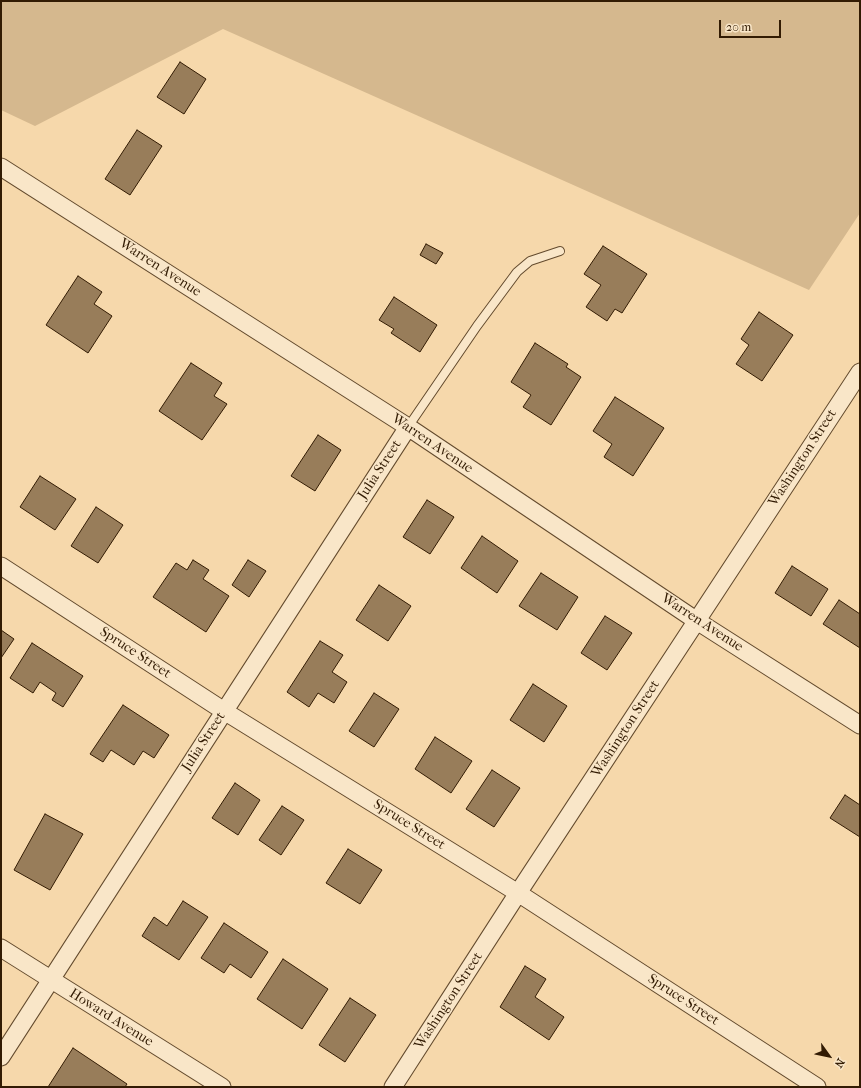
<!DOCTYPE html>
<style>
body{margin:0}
#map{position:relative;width:861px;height:1088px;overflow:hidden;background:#f6d8ab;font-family:"IM FELL French Canon",serif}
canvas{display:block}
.frame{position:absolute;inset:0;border:2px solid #321b03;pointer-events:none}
.north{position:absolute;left:809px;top:1036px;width:40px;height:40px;-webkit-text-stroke:3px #f9e6c8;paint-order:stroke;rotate:123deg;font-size:11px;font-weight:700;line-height:16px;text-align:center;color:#321b03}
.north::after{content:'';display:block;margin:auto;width:14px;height:18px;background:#321b03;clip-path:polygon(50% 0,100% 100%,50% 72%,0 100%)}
.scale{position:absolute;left:719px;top:20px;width:62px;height:18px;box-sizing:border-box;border:2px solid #321b03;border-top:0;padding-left:5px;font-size:12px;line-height:14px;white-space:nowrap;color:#321b03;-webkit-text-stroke:3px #f9e6c8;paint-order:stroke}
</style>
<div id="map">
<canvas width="861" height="1088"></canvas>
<div class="frame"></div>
<div class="north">N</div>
<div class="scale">20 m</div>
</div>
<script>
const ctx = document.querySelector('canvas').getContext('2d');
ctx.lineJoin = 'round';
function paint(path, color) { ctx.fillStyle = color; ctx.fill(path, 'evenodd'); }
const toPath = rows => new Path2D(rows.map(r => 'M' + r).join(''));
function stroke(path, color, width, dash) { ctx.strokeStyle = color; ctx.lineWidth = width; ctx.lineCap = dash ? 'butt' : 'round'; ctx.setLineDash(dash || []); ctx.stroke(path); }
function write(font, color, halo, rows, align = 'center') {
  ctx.font = font + ' "IM FELL French Canon",serif'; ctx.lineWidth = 3; ctx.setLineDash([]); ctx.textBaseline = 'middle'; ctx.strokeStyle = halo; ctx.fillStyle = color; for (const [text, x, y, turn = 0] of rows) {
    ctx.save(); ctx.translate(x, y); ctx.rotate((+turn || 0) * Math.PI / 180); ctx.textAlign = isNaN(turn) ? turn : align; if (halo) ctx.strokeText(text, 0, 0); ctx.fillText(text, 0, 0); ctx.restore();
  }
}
const green = toPath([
 [1,1,860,1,860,213,809,290,223,29,35,126,1,110]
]);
const building = toPath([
 [180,62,206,79,184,114,157,97,180,62],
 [137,130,162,146,130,195,105,179,137,130],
 [426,244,443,253,436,264,420,255,426,244],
 [603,246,647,274,622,313,615,309,607,321,586,307,601,285,584,274,603,246],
 [78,276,102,292,94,304,112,316,88,353,46,325,78,276],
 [394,297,437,325,420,352,391,333,394,329,379,320,394,297],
 [759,312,793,335,762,381,736,364,749,345,741,339,759,312],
 [535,343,568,364,566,367,581,377,551,425,523,407,531,395,511,382,535,343],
 [191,363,222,383,214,396,227,404,202,440,159,411,191,363],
 [615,397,664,428,633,476,604,457,612,444,593,431,615,397],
 [318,435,341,450,315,491,291,476,318,435],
 [40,476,76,499,55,530,20,507,40,476],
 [427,500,454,517,430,554,403,537,427,500],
 [96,507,123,525,98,563,71,546,96,507],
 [482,536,518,561,497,593,461,568,482,536],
 [193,560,209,570,203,579,229,596,206,632,153,597,176,563,187,570,193,560],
 [248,560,266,571,249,597,232,585,248,560],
 [792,566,828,589,811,616,775,593,792,566],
 [541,573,578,597,557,630,519,606,541,573],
 [379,585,411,606,388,641,356,620,379,585],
 [839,600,860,614,860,648,823,624,839,600],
 [605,616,632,633,607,670,581,653,605,616],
 [1,630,14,639,1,658,1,630],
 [320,641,343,655,332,672,347,682,334,703,318,693,309,707,287,692,320,641],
 [32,643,83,676,63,707,52,700,56,693,40,682,33,693,10,678,32,643],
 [533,684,567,706,544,742,510,720,533,684],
 [374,693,399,709,374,747,349,731,374,693],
 [123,705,169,735,154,758,143,751,134,765,111,750,103,762,90,754,123,705],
 [435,737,472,761,451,793,415,769,435,737],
 [492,770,520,788,494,827,466,809,492,770],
 [235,783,260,800,238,835,212,818,235,783],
 [845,795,860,805,860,837,830,818,845,795],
 [282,806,304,820,281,855,259,840,282,806],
 [45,814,83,834,50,890,14,870,45,814],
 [348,849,382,870,360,904,326,883,348,849],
 [183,901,208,917,179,960,142,936,154,917,167,926,183,901],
 [224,923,268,952,251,978,230,964,224,973,201,958,224,923],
 [283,959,328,989,302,1029,257,999,283,959],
 [525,966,546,979,535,997,564,1017,549,1040,500,1007,525,966],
 [350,998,376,1015,345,1062,319,1045,350,998],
 [73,1048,127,1084,125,1087,48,1087,73,1048]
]);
const service = toPath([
 [408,427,477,326,517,272,530,261,560,251]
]);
const minor = toPath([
 [1,167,408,427,697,621,860,725],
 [1,566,224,711,518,893,817,1087],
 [1,948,222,1087],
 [1,1057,408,427],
 [393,1087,518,893,860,372]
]);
const streetNames = [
 ["Warren Avenue",160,268,33],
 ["Warren Avenue",432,444,34],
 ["Washington Street",803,458,-57],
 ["Julia Street",380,470,-57],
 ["Warren Avenue",702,623,33],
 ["Spruce Street",135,653,33],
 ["Washington Street",626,729,-57],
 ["Julia Street",204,742,-57],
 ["Spruce Street",409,825,32],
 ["Spruce Street",683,1000,33],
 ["Washington Street",449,1001,-57],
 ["Howard Avenue",111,1018,32]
];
paint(green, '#d5b88e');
paint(building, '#987d5a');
stroke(building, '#321b03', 1);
stroke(service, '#634a2d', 10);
stroke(minor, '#634a2d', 19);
stroke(service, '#f9e6c8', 8);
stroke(minor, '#f9e6c8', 17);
write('14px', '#321b03', '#f9e6c8', streetNames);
</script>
